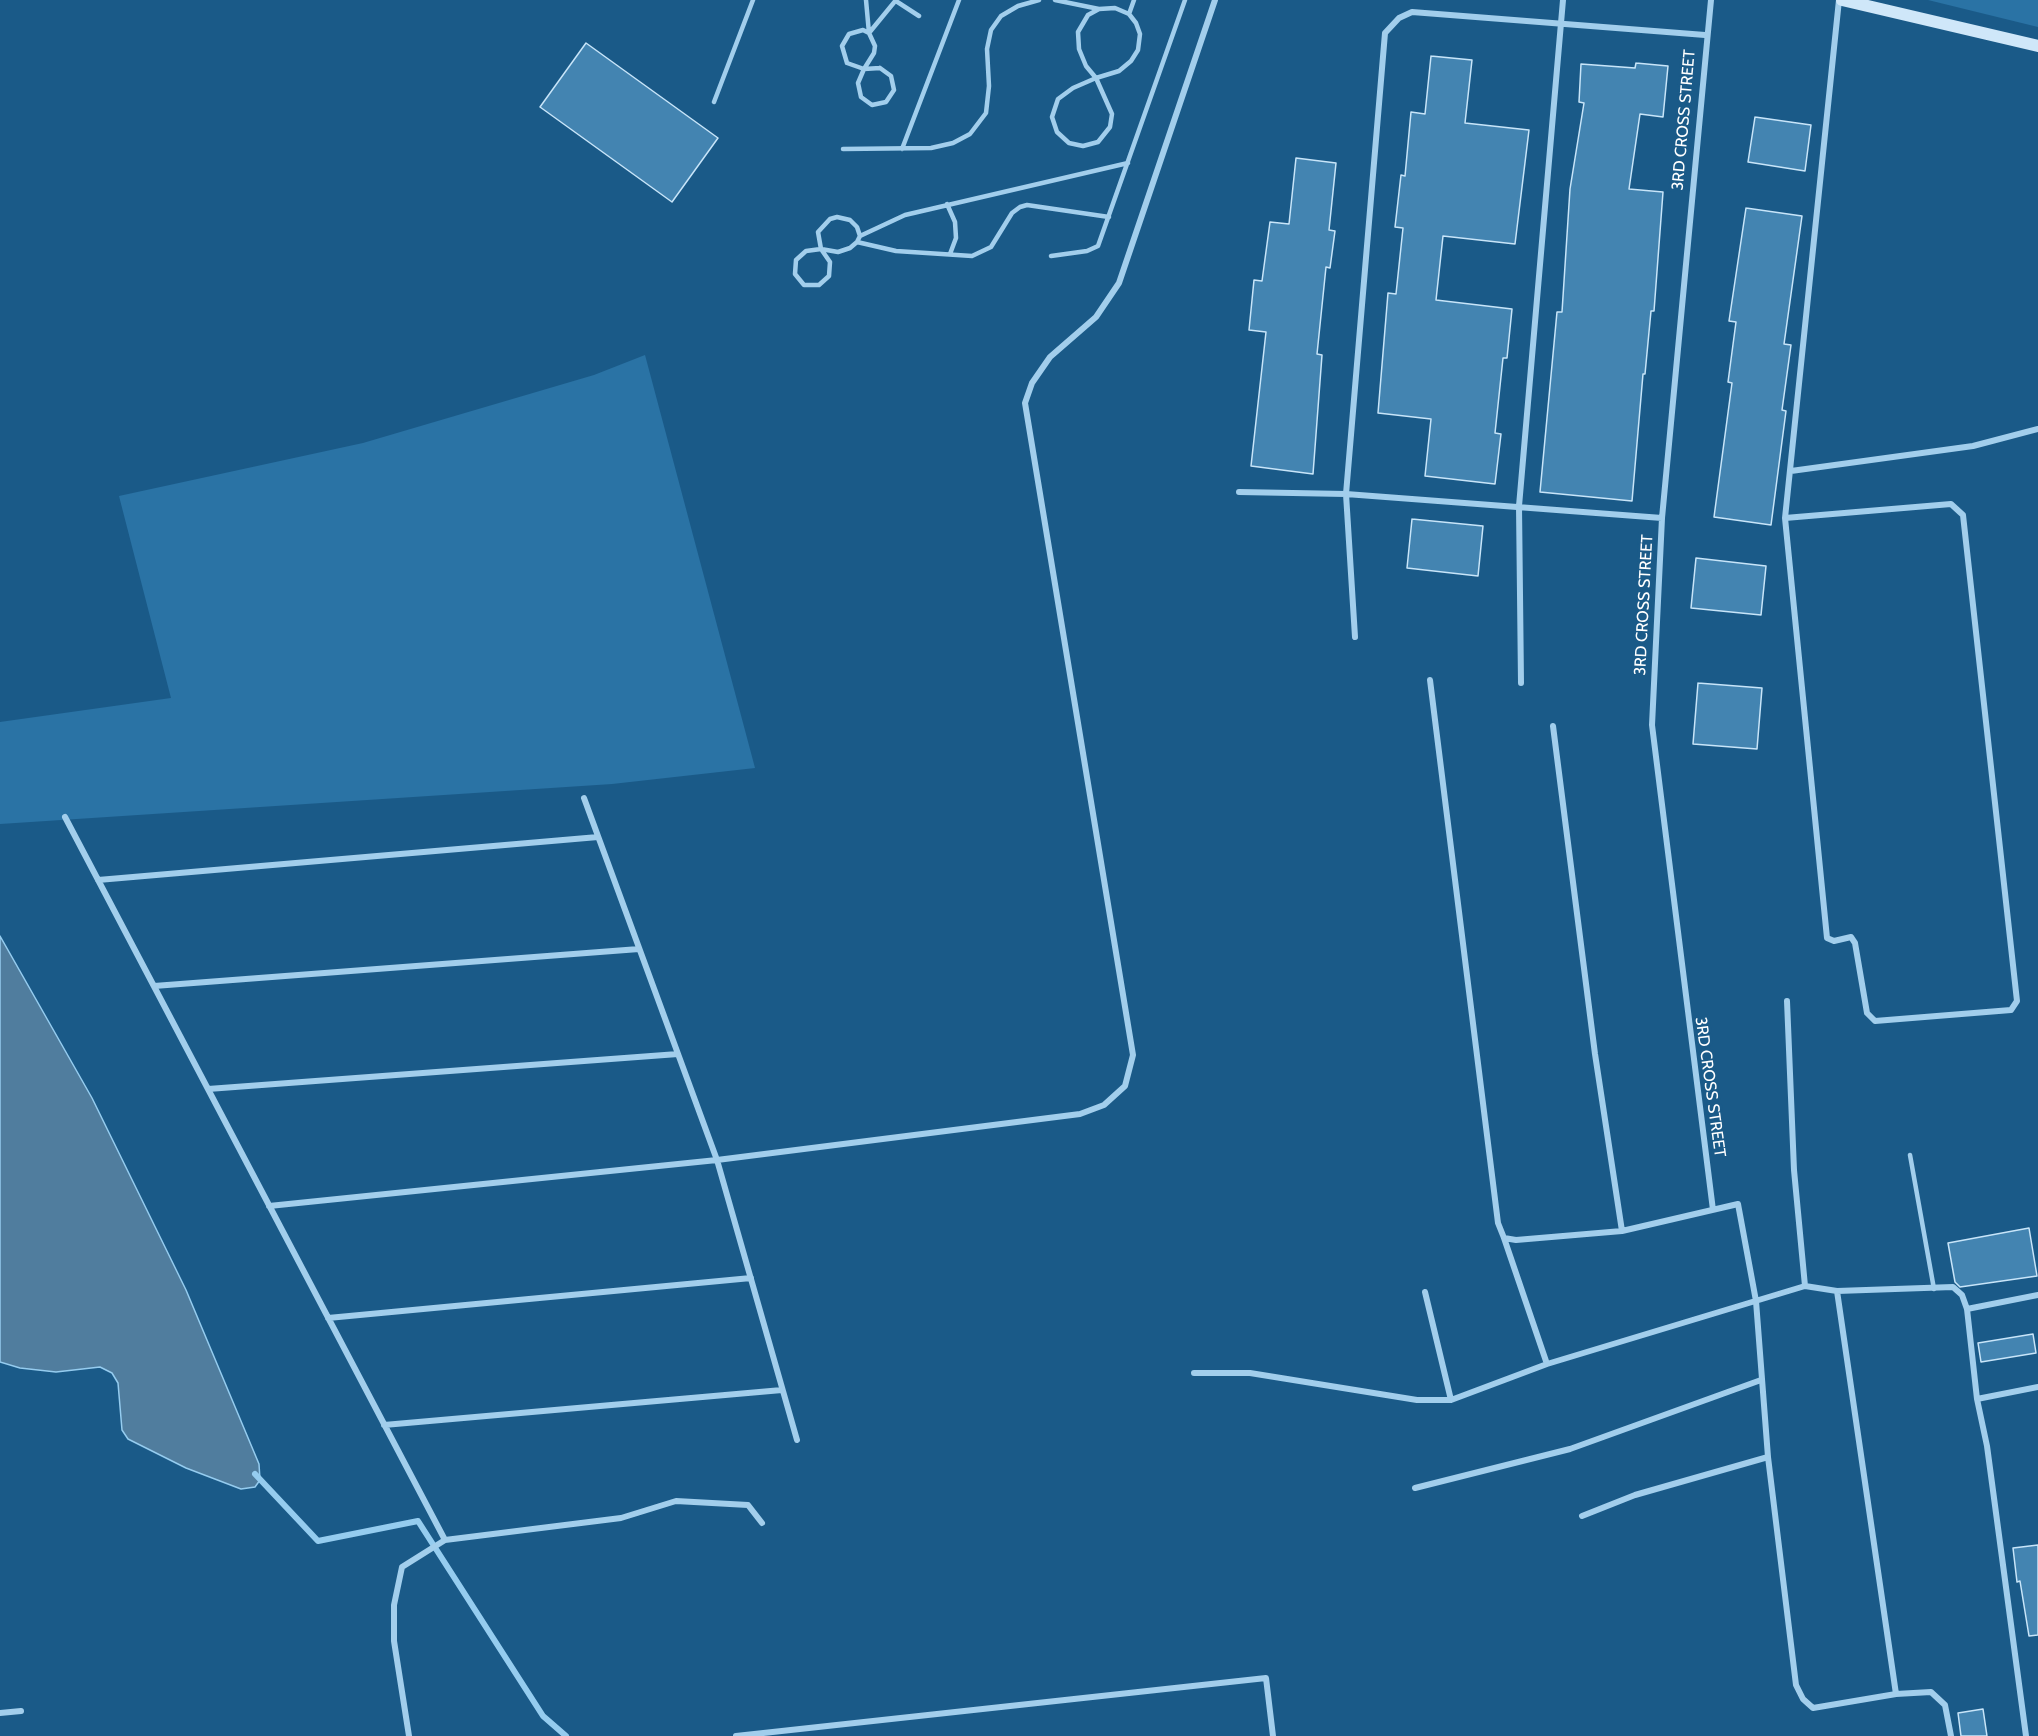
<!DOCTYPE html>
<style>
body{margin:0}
canvas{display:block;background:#1a5a88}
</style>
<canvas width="2038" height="1736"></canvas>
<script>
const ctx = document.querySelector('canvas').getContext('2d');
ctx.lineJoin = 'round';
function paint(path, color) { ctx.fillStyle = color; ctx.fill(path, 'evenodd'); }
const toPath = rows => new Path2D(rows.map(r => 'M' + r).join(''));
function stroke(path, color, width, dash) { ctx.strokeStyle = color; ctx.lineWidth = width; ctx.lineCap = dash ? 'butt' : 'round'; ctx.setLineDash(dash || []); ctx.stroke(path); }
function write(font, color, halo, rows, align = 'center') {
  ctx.font = font + ' Cabin,sans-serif'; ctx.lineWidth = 6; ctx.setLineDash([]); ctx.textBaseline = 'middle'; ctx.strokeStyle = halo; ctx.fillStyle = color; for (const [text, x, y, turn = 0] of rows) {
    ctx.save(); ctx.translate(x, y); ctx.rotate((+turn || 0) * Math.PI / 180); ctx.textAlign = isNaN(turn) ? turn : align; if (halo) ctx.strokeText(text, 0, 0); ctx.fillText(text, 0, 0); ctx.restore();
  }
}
const green = toPath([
 [1928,0,2038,0,2038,27],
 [645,355,755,768,612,784,0,824,0,722,171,698,119,496,363,443,594,375]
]);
const water = toPath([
 [0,936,92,1098,186,1290,259,1464,260,1480,255,1487,241,1489,186,1468,128,1439,122,1430,118,1383,112,1373,100,1367,56,1372,20,1368,0,1362,0,936]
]);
const stream = toPath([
 [255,1474,318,1541,418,1521,543,1716,566,1736]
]);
const building = toPath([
 [586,43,718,138,672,202,540,107,586,43],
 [1431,56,1472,60,1465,123,1529,130,1515,244,1443,236,1436,300,1512,309,1507,358,1503,358,1495,433,1501,434,1495,484,1425,476,1431,419,1378,413,1388,293,1396,294,1403,228,1395,227,1401,175,1405,176,1411,112,1425,114,1431,56],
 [1636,63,1668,66,1663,117,1640,114,1629,189,1663,192,1654,311,1651,311,1645,374,1643,374,1632,501,1540,492,1557,312,1562,312,1570,189,1584,103,1579,102,1581,64,1635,68,1636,63],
 [1755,117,1811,125,1805,171,1748,162,1755,117],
 [1296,158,1336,163,1329,230,1335,231,1330,268,1326,267,1317,354,1322,355,1313,474,1251,466,1266,332,1249,330,1254,280,1262,281,1270,222,1289,224,1296,158],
 [1746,208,1802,216,1784,344,1791,345,1782,410,1786,411,1771,525,1714,517,1732,383,1728,382,1736,322,1729,321,1746,208],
 [1412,519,1483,526,1478,576,1407,568,1412,519],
 [1696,558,1766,566,1761,615,1691,608,1696,558],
 [1698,683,1762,688,1757,749,1693,744,1698,683],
 [2029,1228,2037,1276,1960,1287,1955,1282,1948,1243,2029,1228],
 [2033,1334,2036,1353,1981,1362,1978,1343,2033,1334],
 [2038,1545,2038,1635,2029,1636,2020,1581,2017,1582,2013,1548,2038,1545],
 [1983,1709,1987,1736,1961,1736,1958,1713,1983,1709]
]);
const service = toPath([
 [866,0,869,33],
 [1055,0,1099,9],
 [896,1,919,16],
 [1129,14,1134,0],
 [863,30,869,33,875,46,874,53,864,69,847,63,842,46,849,34,863,30],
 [869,33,896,0],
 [880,68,891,76,894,90,886,102,872,105,861,97,858,83,864,69,880,68],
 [1096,78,1086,66,1079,49,1078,32,1088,15,1099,9,1115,8,1129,14,1136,23,1140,34,1138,50,1131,61,1119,71,1096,78,1073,88,1058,99,1052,117,1057,132,1069,143,1083,146,1098,142,1110,127,1112,114,1096,78],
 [714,102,753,0],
 [843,149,931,148,953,143,970,134,986,113,989,86,987,49,991,30,1001,16,1018,6,1039,0],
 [902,149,959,0],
 [947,204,955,222,956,238,950,254],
 [837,217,850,220,857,227,860,236,857,242,850,248,838,252,821,249,818,232,830,219,837,217],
 [860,236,905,215,1128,163],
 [857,242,896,251,972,256,991,247,1012,213,1020,207,1027,205,1109,217],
 [821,249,830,262,829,276,819,285,804,285,795,274,796,260,806,251,821,249],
 [1051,256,1087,251,1098,246,1185,0],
 [1910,1155,1934,1289]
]);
const minor = toPath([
 [1711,0,1662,518,1652,725,1713,1210],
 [1791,471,1973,446,2038,429],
 [1239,492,1346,494,1662,518],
 [1785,518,1951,504,1963,515,2017,1001,2011,1010,1875,1021,1867,1013,1855,943,1851,937,1834,941,1827,938,1785,518,1839,0],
 [1355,637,1346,494,1385,33,1399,18,1412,12,1705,35],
 [1430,680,1498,1223,1504,1238,1516,1240,1622,1231,1738,1204,1756,1301,1768,1457,1796,1685,1803,1699,1813,1708,1896,1694,1931,1692,1945,1705,1951,1736],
 [1521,683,1519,506,1563,0],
 [1553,726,1595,1054,1622,1231],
 [584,798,717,1160,797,1440],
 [65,817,445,1540,402,1567,394,1605,394,1641,409,1736],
 [98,880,598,837],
 [154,986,639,949],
 [1787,1001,1794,1170,1805,1286],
 [208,1089,678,1054],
 [269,1206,717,1160,1080,1114,1104,1105,1125,1086,1133,1055,1025,403,1032,383,1050,357,1096,317,1119,283,1215,0],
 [1504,1238,1547,1364],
 [1837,1291,1896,1694],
 [1425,1292,1451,1400],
 [1967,1309,2038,1295],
 [328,1318,751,1278],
 [1194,1373,1250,1373,1417,1400,1451,1400,1547,1364,1805,1286,1837,1291,1953,1287,1962,1295,1967,1309,1977,1399,1987,1446,2026,1736],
 [1977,1399,2038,1387],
 [384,1425,782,1390],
 [1415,1488,1570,1449,1761,1380],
 [1582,1516,1635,1495,1768,1457],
 [445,1540,621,1518,676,1501,748,1505,762,1523],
 [0,1713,21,1711],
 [736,1736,1266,1678,1273,1736]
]);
const secondary = toPath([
 [1842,0,2038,46]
]);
const streetNames = [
 ["3RD CROSS STREET",1684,120,-85],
 ["3RD CROSS STREET",1644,605,-87],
 ["3RD CROSS STREET",1710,1087,82]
];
paint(green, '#2a73a5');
paint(water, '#507d9e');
stroke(water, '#95ccef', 1.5);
stroke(stream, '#95ccef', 6);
paint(building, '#4384b1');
stroke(building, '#c8e5f9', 1.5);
stroke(service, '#a2ceec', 4.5);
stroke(minor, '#a2ceec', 6);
stroke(secondary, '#cfe7f9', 12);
write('16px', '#fff', '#1a5a88', streetNames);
</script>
